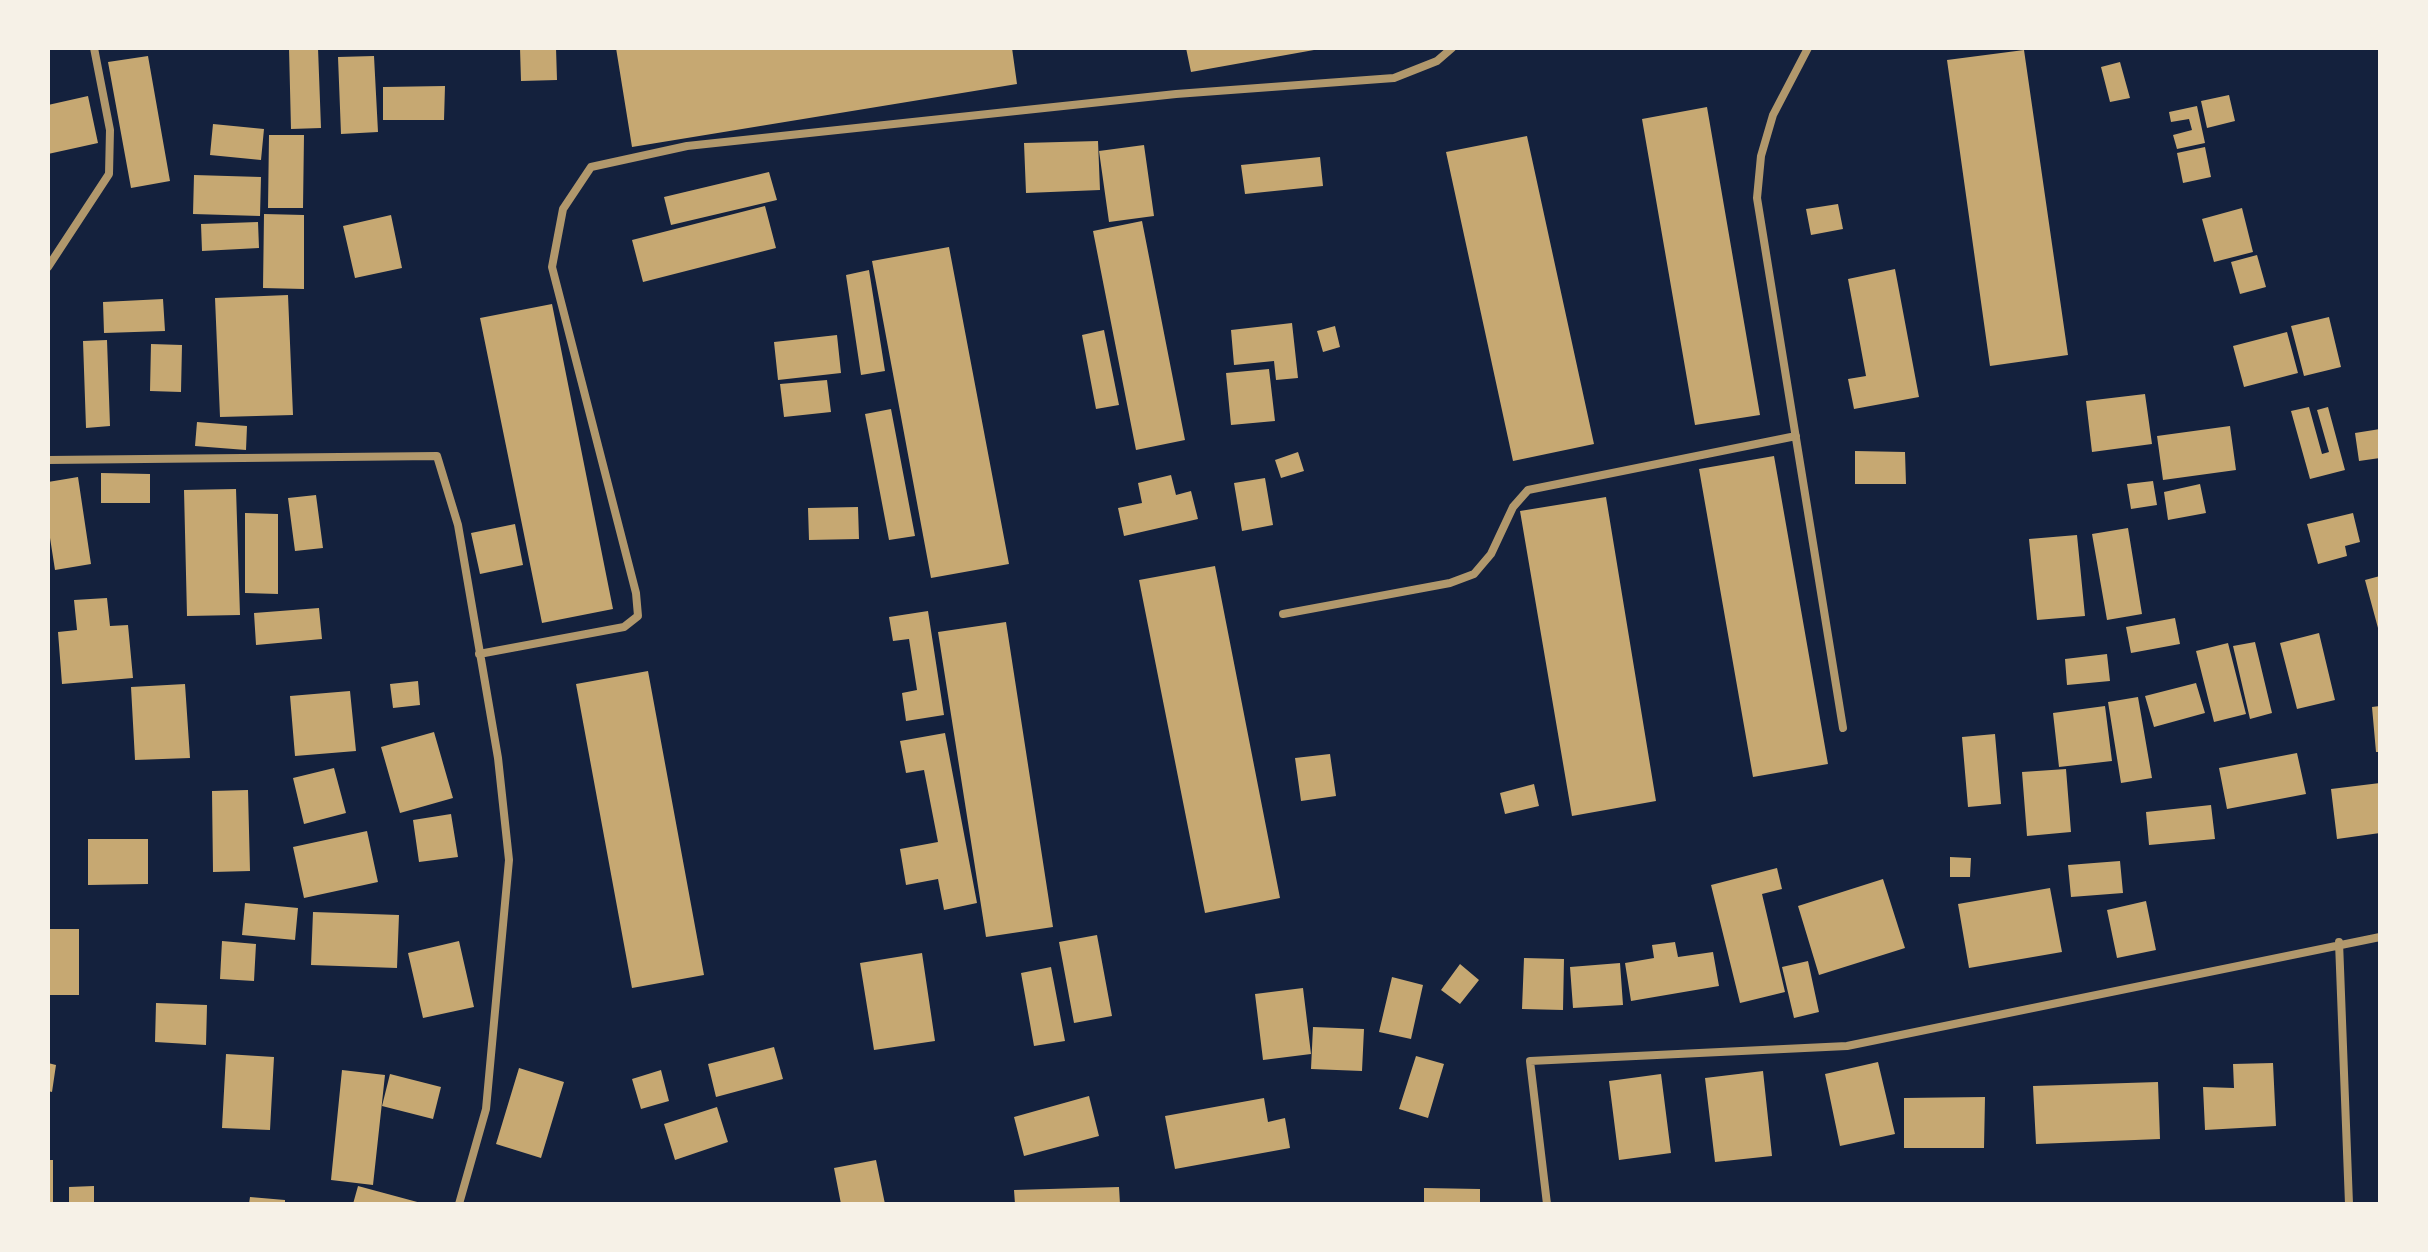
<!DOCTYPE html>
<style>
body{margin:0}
#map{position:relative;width:2428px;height:1252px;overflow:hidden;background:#14213d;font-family:"Alegreya Sans",sans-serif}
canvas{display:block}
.frame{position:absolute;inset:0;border:50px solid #f6f1e7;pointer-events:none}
</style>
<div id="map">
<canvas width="2428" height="1252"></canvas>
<div class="frame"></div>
</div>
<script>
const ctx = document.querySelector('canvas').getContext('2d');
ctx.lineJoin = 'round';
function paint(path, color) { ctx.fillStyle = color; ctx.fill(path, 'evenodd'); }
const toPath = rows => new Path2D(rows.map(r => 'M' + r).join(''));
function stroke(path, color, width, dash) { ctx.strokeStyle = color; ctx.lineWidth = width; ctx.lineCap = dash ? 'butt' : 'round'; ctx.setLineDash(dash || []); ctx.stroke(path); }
const building = toPath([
 [289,48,318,48,321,128,291,129],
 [520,48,556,48,557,80,521,81],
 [616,48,1012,48,1017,84,632,147],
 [1186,48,1314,48,1314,50,1191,72],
 [2024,50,2068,355,1990,366,1947,60],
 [148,56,170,181,131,188,108,62],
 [374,56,378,132,341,134,338,57],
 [2120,62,2130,98,2110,102,2101,67],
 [445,86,444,120,383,120,383,87],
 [2229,95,2235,121,2207,128,2201,101],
 [88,96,98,143,48,154,48,105],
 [2197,106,2205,143,2177,149,2173,135,2192,130,2189,119,2171,122,2169,112],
 [1707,107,1760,415,1695,425,1642,119],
 [213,124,264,129,261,160,210,155],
 [269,135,304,135,303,208,268,208],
 [1527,136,1594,444,1513,461,1446,152],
 [1098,141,1100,190,1026,193,1024,143],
 [1144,145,1154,216,1109,222,1099,151],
 [2205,147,2211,177,2183,183,2177,153],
 [1320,157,1323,186,1245,194,1241,165],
 [769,172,777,200,671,225,664,197],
 [194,175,261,177,260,216,193,214],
 [1838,204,1843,229,1811,235,1806,209],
 [765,206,776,248,643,282,632,240],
 [2242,208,2253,252,2214,262,2202,219],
 [264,214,304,215,304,289,263,288],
 [391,215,402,268,355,278,343,226],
 [1142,221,1185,440,1136,450,1093,231],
 [258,222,259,248,202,251,201,224],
 [949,247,1009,564,931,578,872,261],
 [2257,255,2266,287,2240,294,2231,262],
 [1895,269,1919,397,1854,409,1848,379,1866,376,1848,279],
 [869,270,885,371,861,375,846,275],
 [288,295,293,415,220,417,215,298],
 [163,299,165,331,104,333,103,302],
 [552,304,613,609,542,623,480,318],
 [2329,317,2341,367,2304,376,2291,326],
 [1292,323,1298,378,1276,380,1274,361,1234,365,1231,330],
 [1335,326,1340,347,1323,352,1317,331],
 [1104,330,1119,405,1096,409,1082,335],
 [2287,332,2298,373,2244,387,2233,346],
 [837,335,841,373,778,380,774,342],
 [107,340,110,426,86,428,83,341],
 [151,344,182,345,181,392,150,391],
 [1269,369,1275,421,1231,425,1226,373],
 [827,380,831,412,784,417,780,384],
 [2145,394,2152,444,2092,452,2086,401],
 [2309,407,2322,454,2329,452,2317,410,2328,407,2345,470,2310,479,2291,411],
 [891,409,915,536,889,540,865,414],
 [197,422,247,426,246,450,195,446],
 [2230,426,2236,470,2163,480,2157,436],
 [2380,429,2380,458,2359,461,2355,433],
 [1855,451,1905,452,1906,484,1855,484],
 [1298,452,1304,471,1281,478,1275,460],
 [1774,456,1828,764,1753,777,1699,469],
 [101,473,150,474,150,503,101,503],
 [1171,475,1176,495,1191,491,1198,519,1124,536,1118,508,1142,503,1138,483],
 [78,477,91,564,55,570,48,525,48,482],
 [1265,478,1273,525,1242,531,1234,483],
 [2153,481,2157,505,2131,509,2127,484],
 [2200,484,2206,513,2168,520,2164,492],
 [236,489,240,615,187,616,184,490],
 [316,495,323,548,295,551,288,498],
 [1606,497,1656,801,1572,816,1520,511],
 [858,507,859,539,809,540,808,508],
 [245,513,278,514,278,594,245,593],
 [2353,513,2360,542,2345,546,2347,556,2318,564,2307,524],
 [515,524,523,565,480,574,471,533],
 [2128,528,2142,614,2107,620,2092,534],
 [2077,535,2085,616,2037,620,2029,539],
 [1215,566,1280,898,1205,913,1139,580],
 [2380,576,2380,627,2378,628,2365,580],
 [107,598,110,626,128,625,133,678,62,684,58,632,77,630,74,600],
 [319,608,322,639,256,645,254,613],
 [928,611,944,715,906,721,902,693,917,690,909,639,893,641,889,617],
 [2175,618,2180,644,2131,653,2126,627],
 [1006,622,1053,927,986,937,938,632],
 [2319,633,2335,700,2297,709,2280,643],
 [2255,642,2272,713,2250,719,2233,646],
 [2228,643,2246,714,2214,722,2196,651],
 [2107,654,2110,681,2067,685,2065,659],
 [648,671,704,975,632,988,576,684],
 [418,681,420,705,393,708,390,684],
 [2196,683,2205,713,2154,727,2145,696],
 [185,684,190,758,135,760,131,687],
 [350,691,356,751,295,756,290,696],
 [2138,697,2152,778,2121,783,2108,702],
 [2105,706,2112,761,2059,767,2053,713],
 [2380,706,2380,752,2376,752,2372,707],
 [434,732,453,798,400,813,381,747],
 [945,733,977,903,944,910,938,879,906,885,900,849,938,842,924,770,906,773,900,741],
 [1995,734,2001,804,1968,807,1962,737],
 [2297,753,2306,794,2227,809,2219,768],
 [1330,754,1336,796,1301,801,1295,758],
 [334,768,346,813,304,824,293,778],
 [2066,769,2071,832,2027,836,2022,772],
 [2380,783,2380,833,2337,839,2331,789],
 [1534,784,1539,806,1505,814,1500,793],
 [248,790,250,871,213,872,212,791],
 [2211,805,2215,839,2149,845,2146,812],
 [451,814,458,857,419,862,413,820],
 [367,831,378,882,304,898,293,847],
 [88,839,148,839,148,884,88,885],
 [1950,857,1971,858,1970,877,1950,877],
 [2120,861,2123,893,2071,897,2068,865],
 [1777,868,1782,889,1762,894,1785,992,1740,1003,1711,885],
 [1883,879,1905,948,1819,975,1798,906],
 [2050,888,2062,952,1969,968,1958,904],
 [2146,901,2156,950,2117,958,2107,910],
 [245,903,298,908,295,940,242,935],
 [313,912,399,915,397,968,311,965],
 [48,929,79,929,79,995,48,995],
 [1097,935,1112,1016,1074,1023,1059,942],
 [222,941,256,944,254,981,220,979],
 [459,941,474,1007,423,1018,408,953],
 [1675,942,1678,957,1713,952,1719,986,1631,1001,1625,963,1654,958,1652,945],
 [922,953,935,1041,874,1050,860,963],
 [1524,958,1564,959,1563,1010,1522,1009],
 [1808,961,1819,1012,1794,1018,1782,967],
 [1620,963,1623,1005,1573,1008,1570,967],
 [1460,964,1479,980,1460,1004,1441,990],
 [1051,967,1065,1041,1034,1046,1021,973],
 [1392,977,1423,985,1411,1039,1379,1032],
 [1303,988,1311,1054,1263,1060,1255,994],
 [156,1003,207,1005,206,1045,155,1042],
 [1313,1027,1364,1029,1362,1071,1311,1069],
 [774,1047,783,1079,716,1097,708,1064],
 [226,1054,274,1057,270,1130,222,1128],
 [1416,1056,1444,1064,1428,1118,1399,1109],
 [1878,1062,1895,1134,1840,1146,1825,1074],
 [48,1063,56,1065,52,1092,48,1091],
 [2273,1063,2276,1126,2205,1130,2203,1087,2234,1088,2233,1064],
 [519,1068,564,1082,541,1158,496,1144],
 [342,1070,385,1075,373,1185,331,1180],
 [661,1070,669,1101,641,1109,632,1079],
 [1763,1071,1772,1156,1715,1162,1705,1078],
 [390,1074,441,1087,433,1119,382,1106],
 [1661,1074,1671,1153,1619,1160,1609,1081],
 [2158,1082,2160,1139,2036,1144,2033,1086],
 [1089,1096,1099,1136,1024,1156,1014,1117],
 [1985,1097,1984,1148,1904,1148,1904,1098],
 [1264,1098,1268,1122,1285,1118,1290,1148,1175,1169,1165,1116],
 [717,1107,728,1142,675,1160,664,1124],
 [48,1160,53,1160,53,1204,48,1204],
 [876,1160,885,1204,841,1204,834,1168],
 [94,1186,94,1204,69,1204,69,1187],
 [358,1186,421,1203,421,1204,353,1204],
 [1119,1187,1120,1204,1015,1204,1014,1190],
 [1424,1188,1480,1189,1480,1204,1424,1204],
 [250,1197,285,1200,285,1204,249,1204]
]);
const minor = toPath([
 [1808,48,1773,115,1761,156,1757,198,1843,728],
 [48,267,109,174,110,130,94,48],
 [48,460,437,456,458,525,498,758,509,860,486,1109,459,1204],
 [1283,614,1450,583,1474,574,1491,554,1513,507,1528,490,1796,436],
 [479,654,624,627,638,616,636,593,552,267,563,209,591,167,687,146,1176,94,1394,78,1437,61,1452,48],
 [2339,942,2349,1204],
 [1547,1204,1530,1061,1847,1046,2380,937]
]);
paint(building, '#c6a872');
stroke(minor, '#b1986c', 8);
</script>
